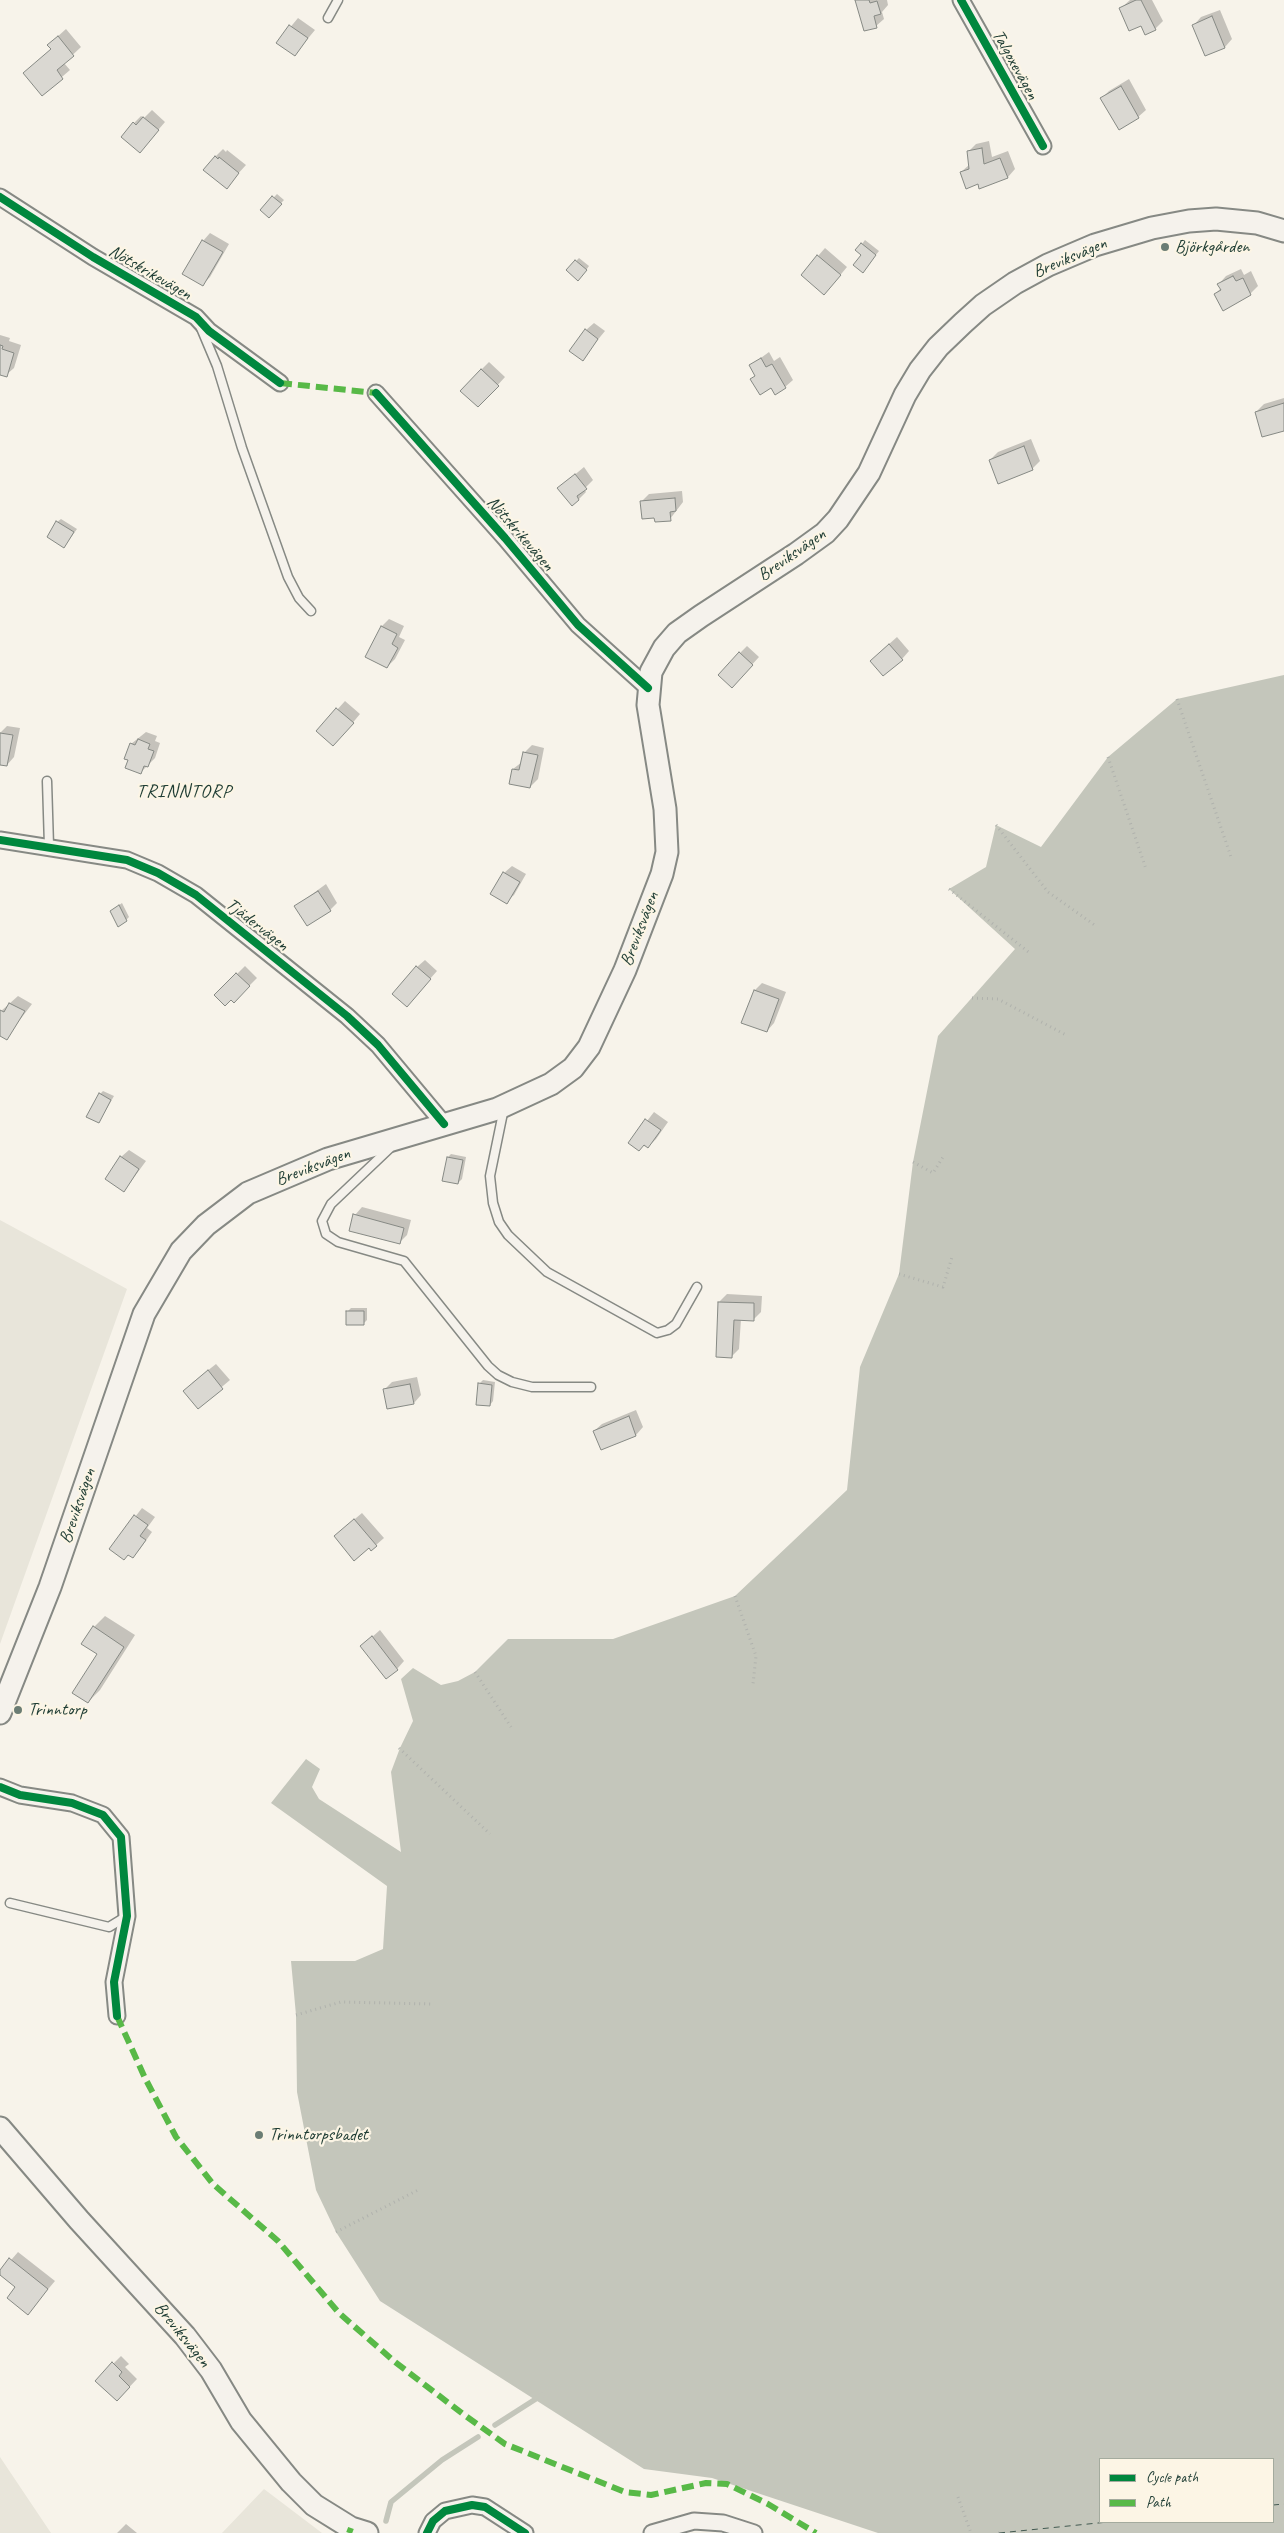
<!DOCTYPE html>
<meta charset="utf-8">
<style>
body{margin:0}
#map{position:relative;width:1284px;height:2533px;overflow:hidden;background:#f7f3ea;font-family:Caveat,sans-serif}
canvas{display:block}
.legend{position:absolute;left:1099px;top:2458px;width:175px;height:65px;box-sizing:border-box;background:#fcf5e5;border:1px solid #a4ab9e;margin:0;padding:6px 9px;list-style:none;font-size:15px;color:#1f3d34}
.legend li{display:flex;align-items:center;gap:10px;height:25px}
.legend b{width:25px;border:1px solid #a4ab9e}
</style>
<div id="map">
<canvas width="1284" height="2533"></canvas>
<ul class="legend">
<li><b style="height:6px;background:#00873e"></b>Cycle path</li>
<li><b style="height:6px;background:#58b947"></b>Path</li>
</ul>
</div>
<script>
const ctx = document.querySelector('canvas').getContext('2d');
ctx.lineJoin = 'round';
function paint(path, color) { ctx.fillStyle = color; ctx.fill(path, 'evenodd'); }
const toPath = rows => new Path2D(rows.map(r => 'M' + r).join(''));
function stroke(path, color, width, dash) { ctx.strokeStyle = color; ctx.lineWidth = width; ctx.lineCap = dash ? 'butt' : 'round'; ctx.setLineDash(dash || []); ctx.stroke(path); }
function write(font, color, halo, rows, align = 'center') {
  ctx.font = font + ' Caveat,sans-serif'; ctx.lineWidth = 4.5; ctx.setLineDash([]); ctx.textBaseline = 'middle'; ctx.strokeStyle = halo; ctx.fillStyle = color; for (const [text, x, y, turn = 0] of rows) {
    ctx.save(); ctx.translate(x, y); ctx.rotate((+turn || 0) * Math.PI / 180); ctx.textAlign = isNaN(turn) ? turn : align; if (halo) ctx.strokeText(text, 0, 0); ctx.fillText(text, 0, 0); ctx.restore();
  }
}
const green = toPath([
 [0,1220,127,1289,0,1644],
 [0,2457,51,2533,0,2533],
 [264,2489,322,2533,222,2533]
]);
const water = toPath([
 [1284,675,1284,2533,878,2533,712,2478,644,2469,380,2301,336,2232,316,2190,297,2092,296,2015,291,1961,355,1961,383,1949,387,1886,271,1803,306,1759,320,1769,312,1787,319,1799,401,1852,391,1772,400,1748,413,1721,401,1679,413,1668,441,1685,458,1681,475,1672,508,1639,613,1639,735,1596,847,1490,860,1367,899,1274,913,1162,938,1036,1015,949,949,889,986,867,996,825,1041,847,1108,757,1177,699],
 [1100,2459,1273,2459,1273,2522,1100,2522]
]);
const shadow = toPath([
 [856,0,887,0,888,5,882,12,884,19,876,26],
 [1130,0,1152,0,1163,21,1155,29,1142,24,1120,9],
 [1220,10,1232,39,1225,47,1206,55,1194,25,1201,17],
 [298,18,315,30,295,54,278,42],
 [66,29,81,47,64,63,70,70,42,94,24,73,52,49,56,38],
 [1129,79,1146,110,1138,117,1102,98,1109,91],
 [152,110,165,122,147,143,134,123,141,116,144,118],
 [989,141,992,157,1008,151,1015,169,1008,177,980,187,979,182,961,172,969,165,968,152,976,144],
 [223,149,226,152,227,150,246,165,226,187,215,157],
 [277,194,284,200,269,216,262,210],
 [210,233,229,244,210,277,202,285,203,241],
 [865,240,879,251,866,267,862,244],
 [825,248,847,267,832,285,818,256],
 [579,258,589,266,582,276,576,261],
 [1241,269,1244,275,1251,271,1258,286,1250,294,1215,294,1221,288,1219,284,1226,276],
 [594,323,605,331,582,359,586,330],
 [0,335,10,338,9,341,21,345,14,368,6,375,0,374],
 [769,352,774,361,780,357,793,380,785,387,772,387,750,366],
 [489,362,505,377,486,398,481,370],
 [1284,398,1284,429,1256,412,1264,404],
 [1031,439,1040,461,1032,469,990,460,998,452],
 [584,467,593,480,584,489,586,492,579,499,559,488],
 [682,491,683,502,670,519,655,516,641,502,649,494],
 [61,519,77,529,64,547,57,522],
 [389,619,404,626,399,637,405,640,395,659,387,667,382,626],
 [897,637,909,651,902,659,879,653],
 [747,646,759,657,739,679,740,653],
 [345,701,360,714,341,737,318,731],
 [7,726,20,728,14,757,7,765,0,764,0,733],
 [146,732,157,736,155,741,160,743,155,758,140,773,129,760,131,744],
 [532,745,544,748,538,779,530,787,513,769,522,762,524,753],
 [512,866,526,874,514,895,506,902,504,873],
 [326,884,337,903,330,910,296,906],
 [122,903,129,917,126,920,115,908],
 [425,960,437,971,414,997,417,967],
 [245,966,257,978,234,1001,231,998,216,995],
 [762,983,786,992,774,1023,767,1031,743,1022,755,990],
 [18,996,32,1004,6,1038,0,1035,0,1012],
 [103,1091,114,1096,99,1122,100,1094],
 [654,1112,668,1122,656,1139,648,1147,630,1143],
 [129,1150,146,1161,124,1191,121,1157],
 [451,1154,466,1157,462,1179,458,1183,448,1157],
 [362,1207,411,1220,407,1235,399,1243,355,1215],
 [727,1294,762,1296,761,1312,753,1320,741,1319,739,1349,732,1356,719,1302],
 [351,1308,367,1308,367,1320,364,1323,347,1312],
 [216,1364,230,1380,198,1407,192,1383],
 [417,1377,421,1395,414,1403,384,1390,392,1382],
 [483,1380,495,1382,493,1401,490,1405,479,1384],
 [636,1410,643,1427,636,1435,602,1449,594,1431,602,1424],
 [142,1508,155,1517,147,1528,152,1532,140,1549,133,1556,111,1548],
 [362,1513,384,1538,376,1545,343,1529],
 [105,1616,135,1635,100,1690,88,1702,98,1653,94,1627],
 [380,1630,404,1661,397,1669,362,1646],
 [18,2252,55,2281,28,2313,17,2287,0,2273],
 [121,2356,129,2364,125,2367,137,2379,117,2400,97,2380],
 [126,2524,137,2533,117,2533]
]);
const stream = toPath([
 [495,2425,542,2395],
 [386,2521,391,2502,442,2460,478,2437]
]);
const ferry = toPath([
 [1273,2505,1284,2504],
 [999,2533,1108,2522]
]);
const building = toPath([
 [855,0,869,0,870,3,877,1,881,14,874,16,877,28,864,31,855,0],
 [1136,0,1141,0,1156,30,1145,35,1141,26,1129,31,1119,8,1136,0],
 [1212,16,1225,48,1205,56,1192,25,1212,16],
 [289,25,308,38,295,56,276,43,289,25],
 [58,36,74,56,57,70,63,79,42,96,23,73,51,49,47,45,58,36],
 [1121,86,1139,118,1119,130,1100,98,1121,86],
 [143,117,159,130,140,153,121,137,133,122,136,125,143,117],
 [982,148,984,164,1000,158,1008,178,979,189,978,184,966,189,960,172,969,169,967,151,982,148],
 [215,156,218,159,219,157,239,173,227,189,203,170,215,156],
 [272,196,282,204,269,218,260,210,272,196],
 [202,240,223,252,203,286,182,274,202,240],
 [861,243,876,255,863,273,853,265,861,255,855,250,861,243],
 [817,255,841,275,824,295,801,275,817,255],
 [575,260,587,270,578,281,566,270,575,260],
 [1233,276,1236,281,1243,278,1251,295,1223,311,1214,294,1221,290,1217,284,1233,276],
 [585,329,598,339,583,361,569,351,585,329],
 [0,345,3,346,2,349,14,353,7,377,0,375,0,345],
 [761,358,766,367,772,364,786,388,775,395,771,388,760,395,750,379,755,376,749,365,761,358],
 [481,369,499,386,478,407,460,391,481,369],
 [1284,403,1284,431,1262,437,1255,412,1284,403],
 [1024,446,1033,470,998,484,989,460,1024,446],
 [575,474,587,489,577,496,579,500,572,506,557,488,575,474],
 [675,498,676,511,670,512,671,521,655,522,654,518,642,519,640,501,675,498],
 [56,521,74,532,64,548,47,537,56,521],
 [381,626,397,634,392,644,398,648,387,668,365,657,381,626],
 [889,644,903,660,883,676,870,661,889,644],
 [739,652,753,665,732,688,718,675,739,652],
 [336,708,354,723,333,746,316,731,336,708],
 [0,733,13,735,7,766,0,765,0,733],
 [138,739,150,744,148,749,154,751,148,767,144,766,141,774,125,768,128,760,124,759,130,743,135,745,138,739],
 [523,752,538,755,530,788,509,784,512,769,519,770,523,752],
 [503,872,520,882,507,904,490,894,503,872],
 [318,891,331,911,307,926,294,906,318,891],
 [119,905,127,921,118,927,110,911,119,905],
 [416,966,431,979,407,1007,392,994,416,966],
 [236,973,250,986,234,1003,231,1000,225,1006,214,995,236,973],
 [754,990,779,999,767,1032,741,1023,754,990],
 [9,1003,25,1011,7,1040,0,1036,0,1010,4,1012,9,1003],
 [99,1093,111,1100,99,1123,86,1117,99,1093],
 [645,1119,661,1130,648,1148,644,1145,639,1151,628,1143,645,1119],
 [120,1156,139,1169,124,1192,105,1179,120,1156],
 [447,1157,463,1160,458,1184,442,1181,447,1157],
 [353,1214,404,1228,400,1244,349,1231,353,1214],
 [718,1302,754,1303,754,1321,734,1320,732,1358,716,1357,718,1302],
 [346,1311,364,1311,364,1325,346,1325,346,1311],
 [208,1370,223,1389,198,1409,183,1391,208,1370],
 [478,1383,492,1385,490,1406,476,1405,478,1383],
 [410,1384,414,1404,387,1409,383,1389,410,1384],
 [629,1416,636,1436,601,1450,593,1431,629,1416],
 [134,1515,148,1525,140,1536,146,1540,133,1558,128,1555,124,1560,109,1549,134,1515],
 [354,1519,377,1546,371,1551,369,1548,354,1561,334,1536,354,1519],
 [93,1626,124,1647,88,1703,72,1693,97,1654,81,1644,93,1626],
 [372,1636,398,1670,386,1679,360,1646,372,1636],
 [9,2258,48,2289,28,2315,7,2298,15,2287,0,2275,0,2270,9,2258],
 [112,2362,122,2372,119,2376,130,2387,117,2401,95,2381,112,2362]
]);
const path = toPath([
 [1177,699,1231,857],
 [1108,757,1146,869],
 [996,825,1048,892,1096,926],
 [949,889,1031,954],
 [972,998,998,999,1066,1035],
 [913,1162,933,1173,943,1157],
 [899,1274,943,1287,952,1257],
 [735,1596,756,1656,753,1684],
 [475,1672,511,1727],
 [399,1748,490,1834],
 [296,2015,341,2002,431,2004],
 [336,2232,418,2190],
 [958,2497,971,2533],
 [998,2533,999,2533]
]);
const lane = toPath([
 [328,18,338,0],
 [201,328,217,366,242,448,288,577,299,598,311,611],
 [47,781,49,846],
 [504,1108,490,1176,493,1203,499,1222,508,1235,547,1272,657,1333,668,1330,676,1324,697,1287],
 [390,1148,331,1204,322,1221,326,1234,338,1242,404,1261,488,1366,498,1375,512,1382,532,1387,591,1387],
 [10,1903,109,1927,127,1916]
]);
const street = toPath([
 [961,0,1043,146],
 [0,197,93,257,196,317,209,331,280,383],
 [376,393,505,538,578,625,648,688],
 [0,840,127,860,158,873,196,895,347,1016,378,1045,444,1124],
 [0,1787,20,1795,72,1803,103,1815,121,1837,127,1916,114,1982,117,2016],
 [427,2533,433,2521,445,2511,472,2505,485,2507,525,2533],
 [652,2533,694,2521,723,2523,754,2533]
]);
const secondary = toPath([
 [0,1713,50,1587,144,1314,181,1251,206,1225,248,1193,328,1159,497,1109,551,1084,573,1068,589,1047,625,970,662,874,667,852,665,809,648,705,651,672,664,648,677,633,701,616,796,554,825,533,838,519,869,473,905,395,920,370,938,347,963,323,983,305,1015,283,1048,265,1095,245,1152,228,1189,221,1216,219,1257,223,1284,231],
 [0,2128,79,2220,185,2336,211,2370,241,2421,291,2482,314,2505,351,2528,367,2533]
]);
const quiet = toPath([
 [280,383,376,393],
 [117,2016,145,2078,176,2137,213,2184,278,2241,339,2313,395,2362,463,2414,505,2444,625,2492,651,2495,706,2483,727,2484,768,2504,816,2533],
 [349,2533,351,2528]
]);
const cycleway = toPath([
 [961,0,1043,146],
 [0,197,93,257,196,317,209,331,280,383],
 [376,393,505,538,578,625,648,688],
 [0,840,127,860,158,873,196,895,347,1016,378,1045,444,1124],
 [0,1787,20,1795,72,1803,103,1815,121,1837,127,1916,114,1982,117,2016],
 [427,2533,433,2521,445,2511,472,2505,485,2507,525,2533]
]);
const markers = [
 [1165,247,5,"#6b7d74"],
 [18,1710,5,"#6b7d74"],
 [259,2135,5,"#6b7d74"]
];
const streetNames = [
 ["Talgoxevägen",1015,65,61],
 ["Breviksvägen",1070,258,-23],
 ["Nötskrikevägen",150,273,30],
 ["Nötskrikevägen",520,534,49],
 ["Breviksvägen",792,555,-35],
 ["Tjädervägen",257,925,38],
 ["Breviksvägen",640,929,-69],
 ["Breviksvägen",313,1167,-21],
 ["Breviksvägen",78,1506,-71],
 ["Breviksvägen",182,2335,51]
];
const poiNames = [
 ["Björkgården",1175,247],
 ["Trinntorp",28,1710],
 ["Trinntorpsbadet",269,2135]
];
const neighbourhoodNames = [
 ["TRINNTORP",184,792]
];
paint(green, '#e8e5da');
paint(water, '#c4c6bb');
paint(shadow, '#0003');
stroke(stream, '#c4c6bb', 5.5);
stroke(ferry, '#435a51', 1, [6, 5]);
paint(building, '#dad8d2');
stroke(building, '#868984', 1);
stroke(lane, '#868984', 11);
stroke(street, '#868984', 19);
stroke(secondary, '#868984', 25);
stroke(path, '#b0b2ad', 3, [1, 4]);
stroke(lane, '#f5f2ec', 8);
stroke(street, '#f5f2ec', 15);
stroke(secondary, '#f5f2ec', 21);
stroke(quiet, '#58b947', 6, [12, 6]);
stroke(cycleway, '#00873e', 8);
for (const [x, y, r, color] of markers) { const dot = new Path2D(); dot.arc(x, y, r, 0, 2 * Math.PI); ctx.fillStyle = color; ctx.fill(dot); stroke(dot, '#fcf5e5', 2); }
write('18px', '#1f3d34', '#fcf5e5', streetNames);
write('18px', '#1f3d34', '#fcf5e5', poiNames, 'left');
ctx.letterSpacing = '1px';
write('19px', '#1f3d34', '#fcf5e5', neighbourhoodNames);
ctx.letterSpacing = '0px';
</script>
